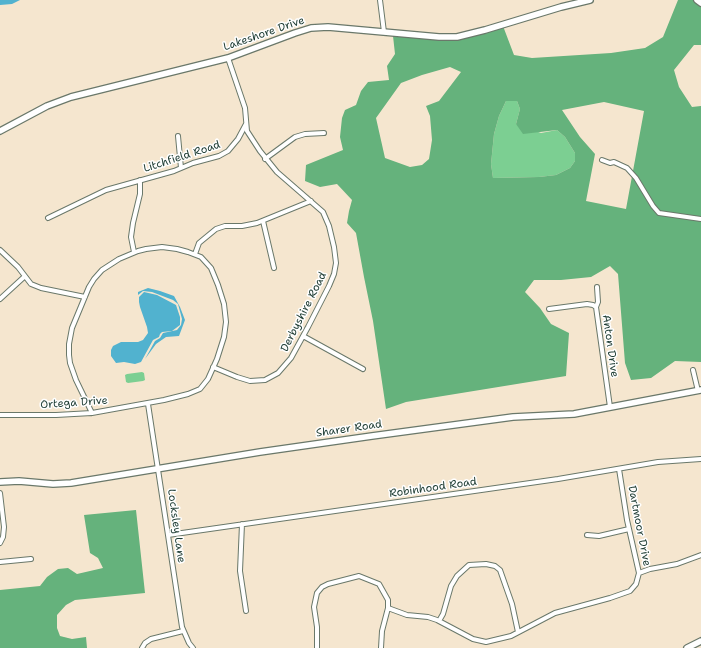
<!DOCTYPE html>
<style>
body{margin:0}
canvas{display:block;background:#f5e6cf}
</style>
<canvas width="701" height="648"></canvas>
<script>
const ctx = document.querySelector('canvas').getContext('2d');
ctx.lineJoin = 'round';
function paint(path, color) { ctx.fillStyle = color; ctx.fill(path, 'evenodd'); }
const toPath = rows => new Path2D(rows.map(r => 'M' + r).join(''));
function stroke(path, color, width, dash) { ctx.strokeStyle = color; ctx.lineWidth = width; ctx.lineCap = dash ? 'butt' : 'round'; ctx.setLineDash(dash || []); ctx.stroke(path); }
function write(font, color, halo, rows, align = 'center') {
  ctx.font = font + ' "Shantell Sans",sans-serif'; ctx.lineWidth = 3; ctx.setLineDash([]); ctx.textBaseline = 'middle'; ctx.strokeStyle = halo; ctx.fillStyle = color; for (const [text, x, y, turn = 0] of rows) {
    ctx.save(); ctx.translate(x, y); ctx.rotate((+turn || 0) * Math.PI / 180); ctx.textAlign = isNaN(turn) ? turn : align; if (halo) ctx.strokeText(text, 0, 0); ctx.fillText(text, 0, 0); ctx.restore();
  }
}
const green = toPath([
 [506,101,517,101,520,109,516,124,541,133,557,130,565,137,575,153,575,161,570,168,556,175,539,177,493,178,491,164,494,134,499,116],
 [142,372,144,373,145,380,143,381,128,383,126,382,125,375,127,374]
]);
const forest = toPath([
 [678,0,694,0,701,6,701,45,694,45,674,70,679,87,692,107,701,106,701,362,675,361,651,378,631,380,625,363,618,274,610,266,591,277,561,280,534,280,525,292,540,308,551,324,569,333,566,376,406,402,386,409,373,321,364,277,356,233,347,223,349,211,352,200,337,184,320,187,305,181,306,165,343,150,340,137,342,118,345,110,356,105,361,91,368,82,389,80,387,66,395,54,393,36,395,35,439,39,503,26,514,55,532,58,611,53,645,48,663,37],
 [450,67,461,72,439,101,426,106,430,116,432,140,429,159,422,165,410,167,385,158,376,118,401,83,422,75],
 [506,101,517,101,520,109,516,124,523,134,557,130,565,137,575,153,575,161,570,168,556,175,539,177,493,178,491,164,494,134,499,116],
 [604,102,644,111,626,209,586,201,595,154,580,137,562,110],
 [136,510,145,593,75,600,66,605,57,615,57,628,60,636,72,639,86,637,87,648,0,648,0,590,40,586,47,577,58,569,68,568,77,574,103,568,98,558,90,553,84,515]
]);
const water = toPath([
 [0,0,20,0,12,4,0,5],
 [148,288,160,291,174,296,180,307,185,320,179,336,166,337,156,344,145,359,155,341,160,338,163,333,177,330,181,325,182,319,178,304,173,300,152,292,143,291,138,295,138,292],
 [144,292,157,295,176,305,180,317,180,325,172,331,162,332,160,334,159,337,153,340,141,362,135,364,124,362,116,363,111,356,111,350,113,346,121,342,138,342,143,340,148,333,147,327,140,307,139,302,139,297]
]);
const minor = toPath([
 [380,0,384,32],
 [178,136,181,168],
 [265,159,295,137,305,134,324,133],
 [602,160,610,163,614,162,627,168,636,178,653,206,659,213,701,219],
 [48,218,106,190,174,171,193,163,219,156,228,151,238,139,246,124],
 [263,221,274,268],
 [0,250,18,267,31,284,41,288,85,297],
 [134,252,131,237,133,223,140,194,140,180],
 [195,254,199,243,216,229,225,226,242,226,257,223,311,201],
 [597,287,598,302,596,307,610,407],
 [0,299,24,277],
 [549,309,587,304,593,305,596,307],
 [303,336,363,369],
 [213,367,237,377,250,381,265,380,278,373,291,358,308,327,329,286,334,274,336,263,334,247,329,226,323,212,277,172,260,151,247,131,245,108,228,58],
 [693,370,698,391],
 [148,404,182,627,189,643,193,648],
 [0,415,56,415,92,413,164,400,188,394,200,389,208,379,217,359,224,337,226,322,224,304,218,285,211,268,201,257,188,252,177,249,162,247,146,249,138,251,119,259,102,270,94,279,89,287,72,328,69,344,69,355,70,363,76,380,92,413],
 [0,493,4,527,3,537,0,543],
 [242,524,240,571,246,611],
 [168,535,558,479,658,462,701,459],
 [587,535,599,536,629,529],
 [0,562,31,559],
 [639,573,650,569,677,564,701,555],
 [388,608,407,615,428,617,437,620,473,639,486,642,511,636,555,613,610,598,630,591,636,584,639,573,627,520,619,469],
 [439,621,443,614,451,586,457,576,469,565,486,564,495,566,500,570,512,604,518,632],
 [142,648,145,643,151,639,183,631],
 [317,648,317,627,314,607,317,593,322,587,328,584,359,576,379,584,388,600,388,608,382,631,381,648]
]);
const tertiary = toPath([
 [697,0,701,3],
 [0,131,47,106,71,97,228,58,295,33,311,28,328,27,439,37,457,37,485,30,561,7,590,0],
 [0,482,19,481,53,484,71,483,260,452,372,436,513,417,574,414,701,390],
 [687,648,701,641]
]);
const streetNames = [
 ["Lakeshore Drive",264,34,-19],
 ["Litchfield Road",182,157,-18],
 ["Derbyshire Road",304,312,-63],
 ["Anton Drive",610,346,82],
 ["Ortega Drive",74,403,-4],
 ["Sharer Road",349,429,-8],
 ["Robinhood Road",433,488,-8],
 ["Locksley Lane",176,526,82],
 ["Dartmoor Drive",639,526,79]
];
paint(green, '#7ccf92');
paint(forest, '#65b27c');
paint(water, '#51b2cf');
stroke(minor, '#6a786a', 6);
stroke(tertiary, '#6a786a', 8);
stroke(minor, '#fff', 4);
stroke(tertiary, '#fff', 5.5);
write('11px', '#1f3d34', '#fff', streetNames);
</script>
